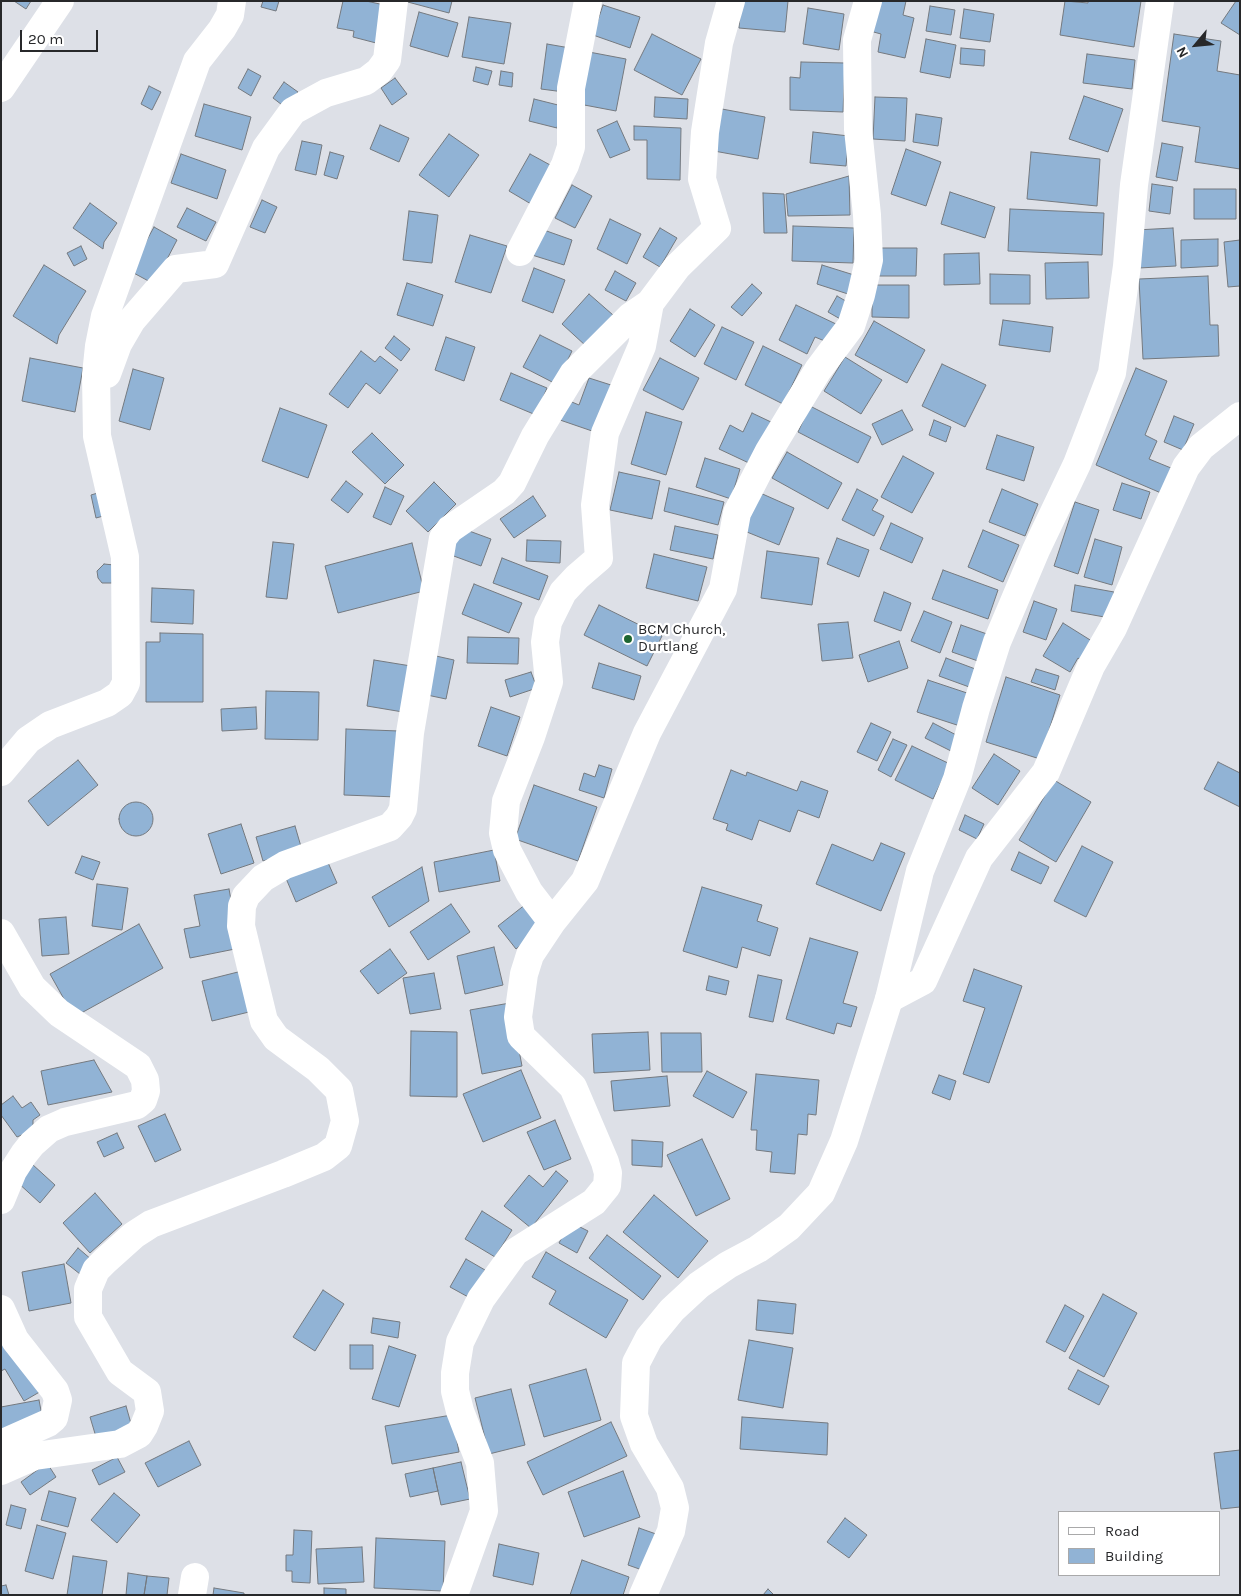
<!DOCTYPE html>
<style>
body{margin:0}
#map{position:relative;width:1241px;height:1596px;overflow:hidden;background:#dde0e7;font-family:Karla,sans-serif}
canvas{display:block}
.frame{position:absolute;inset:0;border:2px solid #27282a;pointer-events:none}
.legend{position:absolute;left:1058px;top:1511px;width:162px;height:65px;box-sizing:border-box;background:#fff;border:1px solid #a9a9aa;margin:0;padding:6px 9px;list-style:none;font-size:15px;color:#27282a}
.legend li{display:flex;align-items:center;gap:10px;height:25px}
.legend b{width:25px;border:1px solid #a9a9aa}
.north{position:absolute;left:1171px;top:20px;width:50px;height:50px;-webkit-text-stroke:4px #fff;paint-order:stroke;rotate:242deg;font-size:14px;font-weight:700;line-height:20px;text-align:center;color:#27282a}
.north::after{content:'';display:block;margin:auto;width:18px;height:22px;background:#27282a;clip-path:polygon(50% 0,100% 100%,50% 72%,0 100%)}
.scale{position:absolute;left:20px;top:30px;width:78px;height:22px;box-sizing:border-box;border:2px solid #27282a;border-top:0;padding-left:6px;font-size:15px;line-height:18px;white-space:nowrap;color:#27282a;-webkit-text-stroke:4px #fff;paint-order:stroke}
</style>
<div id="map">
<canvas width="1241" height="1596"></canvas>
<div class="frame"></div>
<ul class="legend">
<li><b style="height:6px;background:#fff"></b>Road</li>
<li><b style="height:14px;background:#91b3d5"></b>Building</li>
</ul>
<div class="north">N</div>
<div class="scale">20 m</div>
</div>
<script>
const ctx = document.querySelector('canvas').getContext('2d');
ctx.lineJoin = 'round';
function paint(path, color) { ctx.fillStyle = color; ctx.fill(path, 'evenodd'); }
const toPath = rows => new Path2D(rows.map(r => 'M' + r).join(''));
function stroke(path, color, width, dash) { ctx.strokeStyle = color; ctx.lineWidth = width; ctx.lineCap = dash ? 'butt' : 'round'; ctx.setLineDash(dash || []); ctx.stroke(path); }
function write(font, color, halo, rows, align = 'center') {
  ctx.font = font + ' Karla,sans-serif'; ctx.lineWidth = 4.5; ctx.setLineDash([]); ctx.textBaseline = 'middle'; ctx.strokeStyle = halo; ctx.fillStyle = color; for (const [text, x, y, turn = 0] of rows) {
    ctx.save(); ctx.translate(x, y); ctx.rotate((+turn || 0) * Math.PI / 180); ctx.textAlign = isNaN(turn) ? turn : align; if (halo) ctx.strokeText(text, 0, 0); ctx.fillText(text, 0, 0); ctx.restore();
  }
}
const building = toPath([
 [14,1,31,1,26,9,14,1],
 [263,1,279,1,276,11,261,7,263,1],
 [343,1,366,1,389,6,380,44,353,37,354,31,337,28,343,1],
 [404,1,452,1,449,13,404,1],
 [741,1,788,1,785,32,739,28,741,1],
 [876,1,906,1,903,15,914,18,905,58,878,52,881,34,870,31,876,1],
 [1065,1,1088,3,1088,1,1141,1,1134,47,1060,35,1065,1],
 [1236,1,1240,1,1240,35,1221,23,1236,1],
 [603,5,640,17,630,48,593,35,603,5],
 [930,6,955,10,951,35,926,31,930,6],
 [808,8,844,14,839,50,803,44,808,8],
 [964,9,994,14,990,42,960,38,964,9],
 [419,12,458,23,448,57,410,46,419,12],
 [469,17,511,23,504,64,462,57,469,17],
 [652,34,701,59,682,95,634,70,652,34],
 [1174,34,1221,41,1217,71,1240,75,1240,169,1195,162,1200,127,1162,121,1174,34],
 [926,39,956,45,950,78,920,72,926,39],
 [547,44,570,48,564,92,541,89,547,44],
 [961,48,985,50,984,66,960,64,961,48],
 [589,52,626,59,616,111,579,104,589,52],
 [1087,54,1135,60,1132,89,1083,83,1087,54],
 [801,62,845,63,843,112,790,110,790,77,800,78,801,62],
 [476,67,492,71,488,85,473,81,476,67],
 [248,69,261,76,251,96,238,88,248,69],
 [501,71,513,73,512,87,499,85,501,71],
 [395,78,407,94,392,105,381,88,395,78],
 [284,82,298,92,286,108,273,98,284,82],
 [149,86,161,92,152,110,141,104,149,86],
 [1084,96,1123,109,1108,152,1069,139,1084,96],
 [655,97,688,99,687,119,654,117,655,97],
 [875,97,907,98,905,141,873,139,875,97],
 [534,99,562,106,557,128,529,121,534,99],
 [204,104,251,117,242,150,195,136,204,104],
 [722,109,765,117,758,159,714,151,722,109],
 [916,114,942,118,938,146,913,142,916,114],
 [617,121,630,150,610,158,597,130,617,121],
 [380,125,409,138,399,162,370,149,380,125],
 [634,126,681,128,680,180,647,179,647,140,634,140,634,126],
 [813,132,849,136,846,166,810,163,813,132],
 [449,134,479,155,449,197,419,175,449,134],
 [302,141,322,145,316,175,295,170,302,141],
 [1162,143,1183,147,1177,181,1156,177,1162,143],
 [906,149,941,162,926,206,891,194,906,149],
 [330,152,344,156,337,179,324,175,330,152],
 [1031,152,1100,159,1097,206,1027,199,1031,152],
 [181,154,226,170,217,199,171,183,181,154],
 [530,154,552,166,531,204,509,191,530,154],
 [849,176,850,215,788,216,786,194,849,176],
 [1152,184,1173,187,1170,214,1149,211,1152,184],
 [572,185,592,196,575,228,555,218,572,185],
 [1194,189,1236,189,1236,219,1194,219,1194,189],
 [950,192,995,207,985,238,941,224,950,192],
 [763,193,784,194,787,233,764,233,763,193],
 [262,200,277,207,265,233,250,227,262,200],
 [90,203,117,223,104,242,103,249,73,228,90,203],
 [187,208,216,222,206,241,177,227,187,208],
 [1010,209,1104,213,1102,255,1008,251,1010,209],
 [409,211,438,215,432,263,403,260,409,211],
 [610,219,641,234,627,264,597,249,610,219],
 [793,226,854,228,853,263,792,261,793,226],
 [154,227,177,240,154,284,130,271,154,227],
 [660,228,677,238,660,267,643,257,660,228],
 [1173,228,1176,266,1139,268,1136,230,1173,228],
 [541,229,572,240,564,265,532,255,541,229],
 [470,235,507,246,491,293,455,282,470,235],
 [1218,239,1218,266,1181,268,1181,240,1218,239],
 [1240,240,1240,286,1228,287,1224,242,1240,240],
 [81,246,87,259,74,266,67,253,81,246],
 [878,248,917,248,916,276,878,276,878,248],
 [979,253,980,284,944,285,944,254,979,253],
 [1088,262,1089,298,1046,299,1045,263,1088,262],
 [44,265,86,291,59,335,57,344,13,316,44,265],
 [822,265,854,275,848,294,817,284,822,265],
 [534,268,565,280,553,313,522,301,534,268],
 [615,271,636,283,626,301,605,290,615,271],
 [990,274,1030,275,1030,304,990,304,990,274],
 [1208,276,1210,325,1218,325,1219,356,1143,359,1139,279,1208,276],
 [407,283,443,295,433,326,397,315,407,283],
 [752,284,762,293,742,316,731,307,752,284],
 [872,285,909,285,909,318,872,317,872,285],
 [589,294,613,315,586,346,562,324,589,294],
 [837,296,851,304,842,320,828,312,837,296],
 [796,305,836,324,827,342,815,337,807,354,779,340,796,305],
 [690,309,715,325,695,357,670,341,690,309],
 [1003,320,1053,327,1050,352,999,345,1003,320],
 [874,321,925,350,907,383,855,355,874,321],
 [722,327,754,342,736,380,704,364,722,327],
 [540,335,572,351,556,384,523,367,540,335],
 [394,336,410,349,401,361,385,348,394,336],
 [446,337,475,347,464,381,435,370,446,337],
 [763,346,802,365,783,404,745,385,763,346],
 [361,351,375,362,380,356,398,370,380,394,366,383,348,408,329,394,361,351],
 [845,357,882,380,861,414,824,391,845,357],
 [30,358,83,368,75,412,22,401,30,358],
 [660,358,699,378,683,410,643,390,660,358],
 [942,364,986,385,965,427,922,406,942,364],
 [1136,368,1167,381,1145,435,1157,441,1149,459,1171,468,1161,493,1096,465,1136,368],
 [133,369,164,378,150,430,119,421,133,369],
 [511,373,547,388,536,415,500,400,511,373],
 [589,378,611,385,595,432,560,420,567,400,579,405,589,378],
 [810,406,871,437,858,463,798,432,810,406],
 [280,408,327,425,308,478,262,461,280,408],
 [902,410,913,430,882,445,872,424,902,410],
 [646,412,682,422,666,475,631,464,646,412],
 [752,413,771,422,751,464,719,449,730,425,743,432,752,413],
 [1174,416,1194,424,1183,450,1164,442,1174,416],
 [934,420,951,427,946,442,929,435,934,420],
 [372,433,404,465,385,484,352,452,372,433],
 [997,435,1034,447,1024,481,986,469,997,435],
 [787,452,842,483,828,509,772,478,787,452],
 [903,456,934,473,912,513,881,497,903,456],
 [705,458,740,469,731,499,696,487,705,458],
 [619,472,660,481,652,519,610,510,619,472],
 [346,481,363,494,348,513,331,500,346,481],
 [434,482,456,504,428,532,406,511,434,482],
 [1122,483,1150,492,1141,519,1113,510,1122,483],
 [385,487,404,496,391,525,373,517,385,487],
 [669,488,724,502,718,525,664,511,669,488],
 [857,489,878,500,872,510,884,516,874,536,842,520,857,489],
 [1002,489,1038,504,1025,536,989,522,1002,489],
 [101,492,107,515,96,518,91,495,101,492],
 [758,492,794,508,779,545,742,530,758,492],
 [533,496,546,516,514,538,500,519,533,496],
 [1075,502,1099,510,1078,574,1054,566,1075,502],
 [891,523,923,538,912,563,880,549,891,523],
 [675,526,718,535,713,559,670,550,675,526],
 [461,528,491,539,481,566,451,555,461,528],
 [983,530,1019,545,1003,582,968,567,983,530],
 [837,538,869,550,859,577,827,564,837,538],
 [1095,539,1122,547,1112,585,1084,577,1095,539],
 [527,540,561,541,560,563,526,561,527,540],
 [273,542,294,544,287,599,266,597,273,542],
 [412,543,424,591,338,613,325,566,412,543],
 [767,551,819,558,812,605,761,598,767,551],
 [654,554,707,567,698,601,646,588,654,554],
 [502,558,548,576,539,600,493,583,502,558],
 [104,564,114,565,112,583,102,583,98,578,97,571,104,564],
 [943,570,998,590,988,619,932,599,943,570],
 [474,584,522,603,509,633,462,614,474,584],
 [1075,585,1114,592,1110,618,1071,611,1075,585],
 [152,588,194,590,193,624,151,622,152,588],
 [884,592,911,603,901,631,874,621,884,592],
 [1034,601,1057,609,1046,640,1023,632,1034,601],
 [599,605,662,636,647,666,584,635,599,605],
 [924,611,952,622,940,653,911,641,924,611],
 [848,622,853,658,822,661,818,624,848,622],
 [1063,623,1095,643,1084,662,1078,658,1070,672,1043,656,1063,623],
 [961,625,987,634,978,661,952,652,961,625],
 [160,633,203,634,203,702,146,702,146,642,160,642,160,633],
 [468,637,519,638,518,664,467,663,468,637],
 [899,641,908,668,868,682,859,655,899,641],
 [436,656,454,660,446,699,427,695,436,656],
 [946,658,978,670,972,688,939,676,946,658],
 [374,660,411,666,403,712,367,706,374,660],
 [599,663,641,676,634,700,592,688,599,663],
 [1036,669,1059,676,1055,690,1031,682,1036,669],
 [531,672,537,688,510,697,505,680,531,672],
 [1006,677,1060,695,1040,759,986,742,1006,677],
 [928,680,973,695,963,727,917,712,928,680],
 [266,691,319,692,318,740,265,739,266,691],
 [256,707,257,729,222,731,221,709,256,707],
 [491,707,520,717,507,756,478,746,491,707],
 [871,723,891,732,877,761,857,752,871,723],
 [933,723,964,739,957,754,925,738,933,723],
 [346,729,399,731,397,797,344,795,346,729],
 [893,739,907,745,891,777,878,770,893,739],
 [912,746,950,764,933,799,895,780,912,746],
 [994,754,1020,771,998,805,972,788,994,754],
 [78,760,98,785,48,826,28,801,78,760],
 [1218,762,1240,773,1240,807,1204,789,1218,762],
 [599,765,612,769,604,798,579,790,584,773,595,777,599,765],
 [731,770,746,776,747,772,797,791,801,781,828,791,819,818,798,810,790,832,759,820,752,840,726,830,728,824,713,819,731,770],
 [1054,780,1091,802,1056,862,1019,840,1054,780],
 [534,785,597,807,578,861,515,839,534,785],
 '119 819a17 17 0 1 1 34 0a17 17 0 1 1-34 0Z',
 [965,815,984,824,977,839,959,830,965,815],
 [241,824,254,863,221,874,208,834,241,824],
 [295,826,302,850,263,861,256,837,295,826],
 [881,843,905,853,881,911,816,884,832,844,873,861,881,843],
 [1082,846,1113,862,1086,917,1054,901,1082,846],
 [494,850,500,881,439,892,434,862,494,850],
 [1019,852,1049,867,1041,884,1011,870,1019,852],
 [82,856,100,862,93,880,75,873,82,856],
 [326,858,337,883,296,902,285,876,326,858],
 [422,867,429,901,389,927,372,897,422,867],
 [97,884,128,888,122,930,92,926,97,884],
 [702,887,762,905,757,921,778,928,770,956,742,947,737,968,683,951,702,887],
 [229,889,240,948,190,958,184,929,200,926,194,895,229,889],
 [451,904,470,932,428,960,410,932,451,904],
 [526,904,544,927,516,949,498,926,526,904],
 [66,917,69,954,42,956,39,919,66,917],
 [139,924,163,968,74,1017,50,974,139,924],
 [810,938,858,952,843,1003,857,1007,851,1027,837,1023,834,1034,786,1019,810,938],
 [494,947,503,985,465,994,457,956,494,947],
 [390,949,407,973,378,994,360,971,390,949],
 [974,969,1022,986,989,1083,963,1074,985,1008,963,1001,974,969],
 [242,971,253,1011,212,1021,202,981,242,971],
 [434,973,441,1009,410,1014,403,978,434,973],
 [758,975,782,980,773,1022,749,1017,758,975],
 [709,976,729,981,726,995,706,990,709,976],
 [510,1003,522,1066,482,1074,470,1010,510,1003],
 [411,1031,457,1032,457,1097,410,1096,411,1031],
 [648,1032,650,1070,594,1073,592,1034,648,1032],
 [661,1033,701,1033,702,1072,662,1072,661,1033],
 [94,1060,112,1092,48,1105,41,1071,94,1060],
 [521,1070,541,1118,483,1142,463,1094,521,1070],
 [707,1071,747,1092,733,1118,693,1096,707,1071],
 [756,1074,819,1080,816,1115,808,1114,807,1135,798,1134,795,1174,770,1172,772,1152,756,1150,757,1130,751,1130,756,1074],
 [939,1075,956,1081,950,1100,932,1093,939,1075],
 [667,1076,670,1106,614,1111,611,1081,667,1076],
 [13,1096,22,1108,31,1102,40,1115,33,1120,33,1130,17,1137,1,1115,1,1105,13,1096],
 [165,1114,181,1150,155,1162,138,1126,165,1114],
 [555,1120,571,1159,544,1170,527,1132,555,1120],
 [117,1133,124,1148,104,1157,97,1142,117,1133],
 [702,1139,730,1199,696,1216,667,1155,702,1139],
 [632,1140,663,1142,662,1167,632,1165,632,1140],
 [32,1164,55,1185,40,1203,16,1181,32,1164],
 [556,1171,568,1181,531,1228,504,1206,529,1175,543,1187,556,1171],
 [95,1193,122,1224,90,1253,63,1223,95,1193],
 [654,1195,708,1241,678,1278,623,1232,654,1195],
 [482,1211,512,1230,495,1257,465,1239,482,1211],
 [570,1222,588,1231,577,1253,559,1243,570,1222],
 [607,1235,661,1276,643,1300,589,1258,607,1235],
 [78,1248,92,1260,80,1274,66,1263,78,1248],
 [546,1252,628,1300,606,1338,549,1304,556,1291,532,1277,546,1252],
 [466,1259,485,1270,470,1298,450,1287,466,1259],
 [64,1264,71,1303,29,1311,22,1272,64,1264],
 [323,1290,344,1304,315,1351,293,1337,323,1290],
 [1103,1294,1137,1313,1104,1377,1069,1358,1103,1294],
 [758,1300,796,1304,793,1334,756,1330,758,1300],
 [1065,1305,1084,1316,1065,1352,1046,1342,1065,1305],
 [1,1317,43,1390,24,1401,5,1369,1,1371,1,1317],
 [373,1318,400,1322,398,1338,371,1333,373,1318],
 [749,1340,793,1348,783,1408,738,1400,749,1340],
 [350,1345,373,1345,373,1369,350,1369,350,1345],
 [389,1346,416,1355,399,1407,372,1399,389,1346],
 [586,1369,601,1420,544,1437,529,1385,586,1369],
 [1078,1370,1109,1386,1099,1405,1068,1389,1078,1370],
 [511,1389,525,1445,489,1454,475,1398,511,1389],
 [39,1400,43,1421,1,1430,1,1407,39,1400],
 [126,1406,132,1427,96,1437,90,1417,126,1406],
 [452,1415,459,1452,392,1464,385,1426,452,1415],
 [742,1417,828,1423,827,1455,740,1449,742,1417],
 [611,1422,627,1456,543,1495,527,1462,611,1422],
 [189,1441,201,1465,158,1487,145,1463,189,1441],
 [1240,1450,1240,1507,1221,1509,1214,1453,1240,1450],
 [117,1457,125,1472,99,1485,92,1470,117,1457],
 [461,1462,470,1499,441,1505,433,1468,461,1462],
 [47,1463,56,1477,30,1495,21,1482,47,1463],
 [433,1468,438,1491,410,1497,405,1474,433,1468],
 [623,1471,640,1517,584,1537,568,1492,623,1471],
 [49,1491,76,1498,68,1527,41,1520,49,1491],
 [114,1493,140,1515,117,1543,91,1520,114,1493],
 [11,1505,26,1509,21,1529,6,1525,11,1505],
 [845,1518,867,1535,849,1558,827,1542,845,1518],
 [37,1525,66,1533,53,1579,25,1571,37,1525],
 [639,1528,656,1534,645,1571,628,1565,639,1528],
 [294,1530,312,1531,310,1583,292,1582,292,1571,286,1571,286,1555,293,1555,294,1530],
 [376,1538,445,1541,443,1591,374,1588,376,1538],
 [499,1544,539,1553,533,1585,493,1576,499,1544],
 [362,1547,364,1582,318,1584,316,1549,362,1547],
 [73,1556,107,1561,102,1595,67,1595,73,1556],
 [582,1560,629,1577,623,1595,570,1595,582,1560],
 [128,1573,147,1576,144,1595,126,1595,128,1573],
 [147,1576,169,1578,167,1595,144,1595,147,1576],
 [6,1585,9,1595,1,1595,1,1586,6,1585],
 [214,1588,244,1593,244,1595,213,1595,214,1588],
 [324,1588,346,1589,346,1595,324,1595,324,1588],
 [768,1589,774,1595,763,1595,768,1589]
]);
const minor = toPath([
 [1,88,60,1],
 [520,252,565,165,571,147,571,88,588,1],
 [107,374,118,344,132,320,176,269,215,264,266,148,293,111,326,93,366,81,379,71,387,60,394,1],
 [1,772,28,740,50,725,107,703,120,694,126,683,125,557,97,436,96,375,99,346,105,316,197,61,222,29,230,15,232,1],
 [552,922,529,892,507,850,503,833,506,801,531,737,549,682,545,642,548,622,563,592,577,577,599,558,595,505,605,433,642,346,650,303],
 [1,933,32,987,59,1013,138,1066,145,1080,146,1091,143,1100,137,1105,65,1122,49,1129,32,1144,24,1154,13,1171,1,1200],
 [889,999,923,981,979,858,1046,772,1091,666,1113,628,1186,467,1201,447,1240,416],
 [1,1309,15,1340,55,1391,58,1400,54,1418,48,1423,1,1444],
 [1,1471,35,1456,120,1444,139,1434,144,1426,150,1411,147,1392,120,1372,88,1317,88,1289,96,1270,105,1261,134,1235,151,1224,283,1174,324,1157,338,1146,345,1121,339,1090,318,1069,276,1038,264,1021,241,926,242,906,246,896,263,878,285,865,390,827,399,817,403,809,410,733,443,538,450,529,504,492,512,483,535,436,573,374,631,316,650,303,677,267,717,228,702,179,705,132,719,43,731,1],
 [192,1595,195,1577],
 [454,1595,484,1511,480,1463,460,1411,455,1391,455,1373,460,1342,481,1299,515,1252,594,1202,607,1186,608,1173,605,1162,573,1087,521,1036,518,1017,524,974,530,955,552,922,585,881,647,733,723,589,737,513,769,451,818,370,851,326,861,295,869,260,867,215,858,129,857,40,868,1]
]);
const highway = toPath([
 [643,1595,671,1531,675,1508,670,1488,644,1444,634,1416,636,1363,649,1338,672,1310,699,1285,728,1265,758,1249,789,1227,821,1193,844,1141,889,999,920,871,957,779,976,708,997,642,1036,550,1077,464,1112,373,1127,266,1134,185,1160,1]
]);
const markers = [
 [628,639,5,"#1e6632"]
];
const poiNames = [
 ["BCM Church,",638,630],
 ["Durtlang",638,647]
];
paint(building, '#91b3d5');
stroke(building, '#74797f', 1);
stroke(minor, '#fff', 28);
stroke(highway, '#fff', 28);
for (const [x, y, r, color] of markers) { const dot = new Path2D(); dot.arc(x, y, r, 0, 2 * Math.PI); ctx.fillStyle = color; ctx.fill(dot); stroke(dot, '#fff', 2); }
write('15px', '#27282a', '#fff', poiNames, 'left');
</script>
